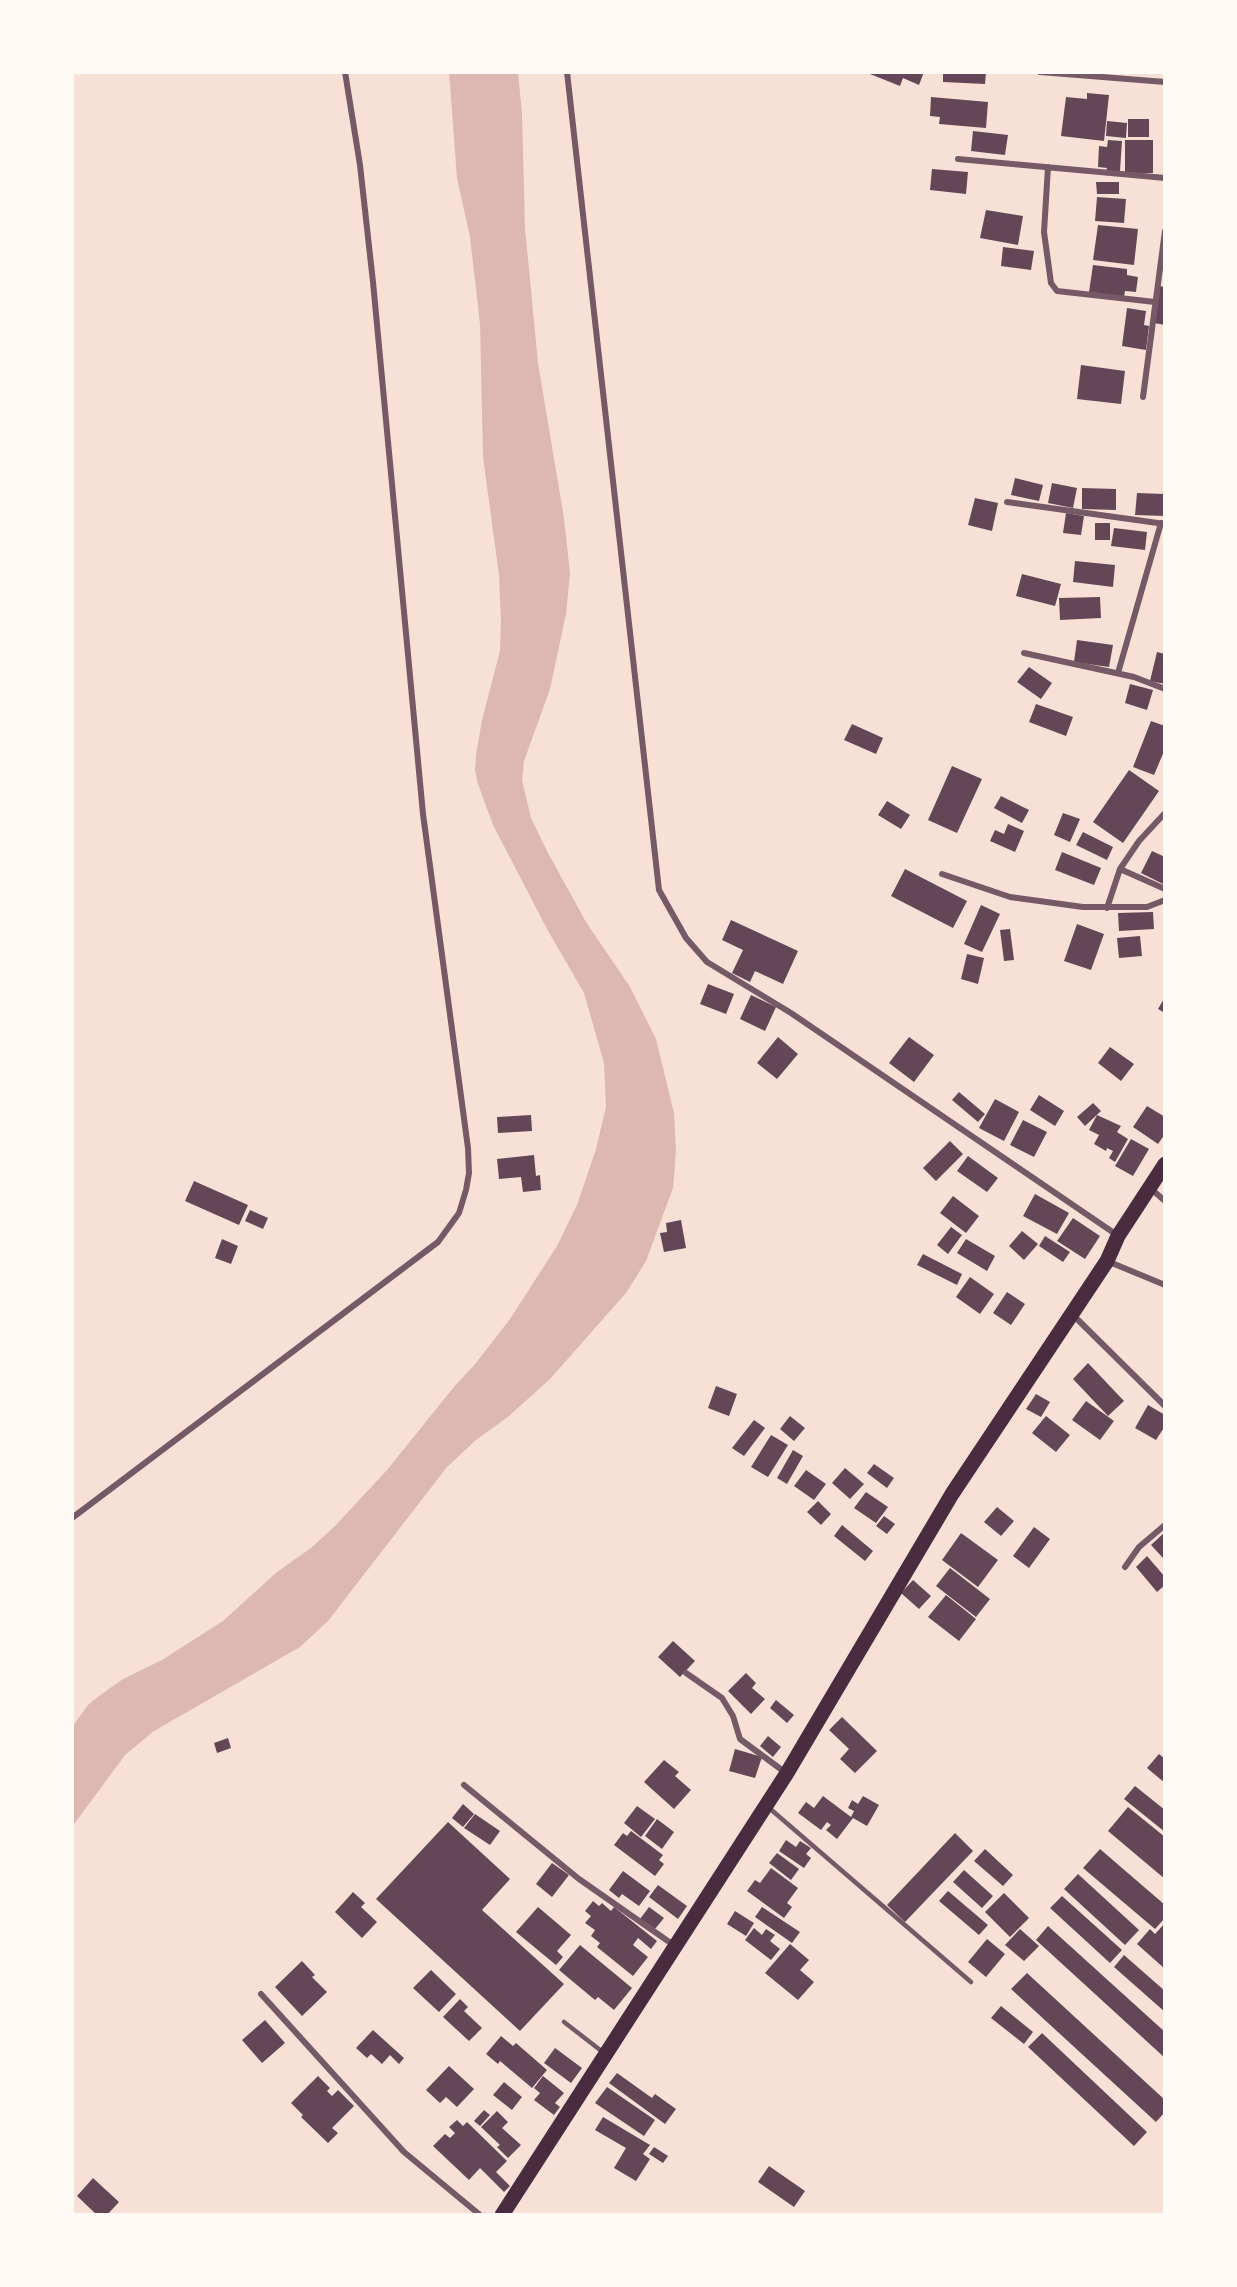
<!DOCTYPE html>
<style>
body{margin:0}
#map{position:relative;width:1237px;height:2287px;overflow:hidden;background:#f7e1d7;font-family:"Public Sans",sans-serif}
canvas{display:block}
.frame{position:absolute;inset:0;border:74px solid #fffaf5;pointer-events:none}
</style>
<div id="map">
<canvas width="1237" height="2287"></canvas>
<div class="frame"></div>
</div>
<script>
const ctx = document.querySelector('canvas').getContext('2d');
ctx.lineJoin = 'round';
function paint(path, color) { ctx.fillStyle = color; ctx.fill(path, 'evenodd'); }
const toPath = rows => new Path2D(rows.map(r => 'M' + r).join(''));
function stroke(path, color, width, dash) { ctx.strokeStyle = color; ctx.lineWidth = width; ctx.lineCap = dash ? 'butt' : 'round'; ctx.setLineDash(dash || []); ctx.stroke(path); }
const water = toPath([
 [449,72,518,72,522,113,525,228,538,363,564,518,570,574,566,614,550,689,524,761,522,780,531,818,548,853,586,922,630,987,656,1039,674,1113,676,1151,673,1188,646,1261,626,1293,550,1379,509,1416,476,1440,447,1467,328,1621,300,1647,154,1731,125,1755,72,1827,72,1727,88,1705,99,1696,123,1679,162,1660,223,1621,277,1572,311,1548,335,1526,387,1470,453,1388,476,1363,510,1319,557,1246,577,1205,596,1149,606,1107,604,1063,584,993,547,929,493,825,478,784,475,770,476,755,482,720,500,651,501,622,499,575,483,457,480,324,470,237,457,178]
]);
const building = toPath([
 [865,72,924,72,919,85,903,78,900,86],
 [943,72,986,72,985,84,943,82],
 [1087,93,1109,95,1104,141,1061,136,1066,97,1087,99],
 [931,97,988,102,986,128,939,124,940,117,930,116],
 [1128,119,1149,119,1149,137,1128,137],
 [1107,121,1127,123,1126,138,1106,136],
 [973,131,1008,135,1005,155,971,151],
 [1108,140,1122,141,1120,171,1106,171,1107,168,1098,167,1099,146,1107,147],
 [1125,140,1153,140,1153,173,1125,173],
 [932,169,968,172,966,194,930,190],
 [1096,182,1119,182,1119,194,1097,194],
 [1097,197,1126,199,1124,223,1095,221],
 [986,210,1023,216,1018,245,980,238],
 [1098,225,1138,229,1134,265,1093,260],
 [1003,247,1034,251,1031,270,1001,266],
 [1093,265,1127,269,1127,275,1138,277,1136,292,1125,291,1124,297,1089,292],
 [1159,286,1165,287,1165,325,1154,323],
 [1127,308,1146,311,1144,325,1149,326,1146,350,1122,346],
 [1081,365,1125,371,1121,404,1077,399],
 [1015,478,1043,485,1039,501,1011,495],
 [1052,483,1077,488,1073,508,1048,503],
 [1082,488,1116,489,1116,510,1082,509],
 [1137,493,1165,494,1165,516,1135,515],
 [975,498,998,503,992,531,968,525],
 [1066,513,1084,516,1081,535,1063,533],
 [1095,523,1110,523,1110,540,1095,540],
 [1114,528,1147,532,1145,550,1111,546],
 [1075,561,1115,565,1113,587,1073,582],
 [1022,574,1061,584,1055,606,1016,596],
 [1100,597,1101,618,1060,620,1059,598],
 [1077,640,1113,645,1109,667,1074,662],
 [1157,652,1165,654,1165,684,1150,681],
 [1029,667,1052,683,1041,699,1017,682],
 [1130,684,1153,690,1147,710,1125,703],
 [1036,704,1073,717,1066,736,1029,722],
 [1151,721,1165,726,1165,749,1154,775,1133,767],
 [852,724,883,738,876,754,844,740],
 [952,766,982,779,957,833,928,820],
 [1129,770,1159,791,1123,843,1093,822],
 [1001,796,1029,810,1022,823,994,808],
 [887,801,910,815,901,829,878,815],
 [1063,813,1080,819,1070,842,1054,835],
 [1008,824,1024,831,1015,852,990,841,995,830,1004,834],
 [1083,832,1113,847,1107,860,1076,845],
 [1152,851,1165,857,1165,885,1141,873],
 [1062,852,1101,868,1094,885,1055,870],
 [905,869,967,901,953,928,891,896],
 [981,905,1000,914,982,952,964,944],
 [1153,912,1154,929,1119,931,1118,913],
 [731,920,798,951,783,984,755,971,750,982,732,973,743,950,722,940],
 [1077,924,1104,934,1091,970,1064,961],
 [1010,929,1014,960,1004,961,1000,930],
 [1140,936,1142,956,1119,958,1117,938],
 [967,954,984,958,978,984,961,979],
 [708,984,734,994,726,1014,700,1004],
 [751,995,776,1007,765,1031,740,1019],
 [1165,997,1165,1013,1158,1009],
 [778,1037,798,1054,777,1079,757,1063],
 [909,1037,934,1055,914,1082,889,1063],
 [1110,1047,1134,1064,1121,1081,1098,1063],
 [959,1092,985,1114,978,1122,952,1100],
 [1039,1095,1064,1111,1055,1126,1030,1110],
 [995,1099,1019,1112,1004,1141,979,1128],
 [1093,1103,1101,1111,1085,1126,1077,1117],
 [1147,1106,1165,1117,1165,1134,1158,1144,1133,1127],
 [531,1115,532,1131,498,1133,497,1117],
 [1097,1115,1121,1126,1117,1132,1128,1139,1115,1162,1109,1158,1113,1151,1107,1148,1106,1151,1094,1144,1099,1135,1089,1130],
 [1023,1120,1047,1132,1034,1157,1010,1145],
 [1131,1139,1149,1149,1133,1176,1115,1166],
 [950,1141,963,1154,936,1181,923,1168],
 [534,1155,536,1176,540,1175,541,1190,523,1192,521,1177,499,1179,497,1159],
 [968,1156,998,1178,987,1192,957,1171],
 [194,1181,248,1205,239,1225,185,1201],
 [1035,1194,1069,1213,1057,1234,1023,1216],
 [953,1196,979,1216,966,1233,940,1213],
 [250,1210,268,1218,263,1229,245,1221],
 [1073,1218,1100,1236,1085,1259,1057,1241],
 [681,1220,686,1248,664,1252,660,1233,667,1232,666,1223],
 [951,1227,962,1235,948,1254,937,1245],
 [1022,1231,1038,1244,1024,1260,1009,1246],
 [1045,1236,1070,1252,1063,1262,1039,1246],
 [222,1239,238,1246,231,1264,215,1258],
 [966,1239,995,1256,987,1271,957,1253],
 [923,1254,962,1274,957,1285,917,1265],
 [970,1277,994,1294,980,1314,956,1297],
 [1007,1292,1025,1304,1011,1325,993,1313],
 [1088,1363,1124,1401,1108,1416,1073,1379],
 [716,1386,737,1394,729,1416,708,1408],
 [1036,1394,1050,1402,1041,1417,1026,1409],
 [1086,1401,1114,1421,1100,1440,1072,1420],
 [1148,1405,1165,1415,1165,1426,1156,1440,1135,1428],
 [790,1416,805,1428,794,1441,780,1429],
 [1046,1416,1070,1435,1056,1452,1032,1433],
 [754,1420,765,1428,744,1456,732,1448],
 [771,1435,788,1445,768,1477,751,1467],
 [793,1450,803,1456,787,1484,777,1478],
 [874,1464,894,1478,887,1488,867,1473],
 [845,1468,864,1484,850,1499,832,1483],
 [806,1470,826,1484,814,1500,794,1486],
 [866,1492,888,1507,876,1523,854,1508],
 [818,1501,831,1514,821,1525,807,1512],
 [997,1507,1014,1521,1001,1536,984,1522],
 [884,1516,895,1524,887,1534,876,1526],
 [842,1525,873,1551,865,1561,834,1536],
 [1034,1527,1050,1539,1029,1568,1013,1556],
 [1165,1532,1165,1556,1163,1558,1151,1545],
 [961,1533,998,1560,978,1587,942,1560],
 [1147,1556,1165,1577,1165,1585,1157,1592,1136,1567],
 [950,1568,990,1599,976,1617,936,1586],
 [913,1580,931,1596,919,1609,901,1593],
 [946,1595,976,1619,959,1641,928,1617],
 [673,1641,695,1661,680,1677,658,1657],
 [746,1673,756,1683,752,1688,765,1699,751,1714,728,1691],
 [776,1700,794,1715,787,1723,770,1708],
 [842,1717,877,1751,855,1773,840,1759,849,1749,829,1730],
 [768,1736,781,1747,773,1757,760,1746],
 [228,1738,231,1748,217,1753,214,1743],
 [735,1749,762,1757,755,1778,729,1771],
 [1159,1754,1165,1759,1165,1783,1147,1768],
 [664,1760,679,1772,675,1776,691,1790,674,1809,644,1782],
 [1135,1786,1165,1810,1165,1832,1124,1799],
 [823,1796,851,1817,854,1811,848,1808,852,1800,858,1804,863,1796,879,1805,867,1826,853,1818,837,1839,826,1830,831,1825,827,1822,821,1830,798,1813,806,1802,814,1808],
 [463,1804,474,1814,463,1827,452,1818],
 [637,1806,655,1819,641,1837,624,1823],
 [1128,1807,1165,1837,1165,1879,1108,1831],
 [475,1814,500,1831,490,1845,464,1828],
 [657,1819,674,1832,662,1849,645,1836],
 [448,1822,510,1879,482,1910,564,1984,520,2031,376,1899],
 [631,1831,663,1855,659,1860,664,1864,655,1876,614,1845,623,1833,627,1836],
 [955,1833,973,1851,905,1922,887,1905],
 [786,1840,796,1847,800,1841,811,1848,806,1854,811,1858,804,1868,779,1851],
 [985,1849,1013,1875,1003,1886,974,1861],
 [1100,1849,1165,1905,1165,1918,1155,1929,1083,1868],
 [777,1853,799,1869,791,1880,769,1863],
 [552,1863,569,1875,552,1897,536,1884],
 [771,1868,798,1888,787,1903,792,1907,784,1918,747,1891,755,1880,760,1883],
 [964,1870,993,1896,982,1908,953,1882],
 [623,1871,650,1891,639,1906,622,1894,619,1898,609,1890],
 [1078,1874,1139,1930,1125,1945,1064,1889],
 [658,1885,687,1906,678,1919,649,1897],
 [948,1891,988,1925,979,1935,939,1901],
 [353,1892,365,1903,361,1907,377,1922,362,1938,335,1912],
 [1004,1893,1029,1918,1010,1937,985,1912],
 [1062,1896,1122,1950,1110,1963,1050,1908],
 [593,1901,599,1906,602,1903,611,1911,614,1907,657,1941,651,1949,638,1938,633,1945,648,1957,633,1976,597,1947,600,1943,591,1936,595,1930,585,1923,591,1916,585,1911],
 [538,1907,571,1935,557,1951,563,1957,556,1965,516,1932],
 [649,1907,664,1918,655,1929,640,1919],
 [762,1907,800,1932,792,1943,755,1917],
 [735,1911,754,1923,746,1936,727,1924],
 [1165,1923,1165,1969,1137,1944,1150,1929,1155,1934],
 [1048,1926,1165,2032,1165,2058,1036,1940],
 [754,1928,762,1935,766,1929,775,1935,770,1941,780,1949,771,1960,745,1940],
 [1020,1929,1039,1946,1024,1961,1005,1945],
 [987,1939,1005,1954,986,1977,968,1962],
 [790,1944,809,1960,800,1970,814,1982,798,2000,765,1973],
 [580,1945,632,1988,614,2010,598,1997,595,2000,559,1970],
 [1124,1955,1165,1991,1165,2012,1114,1967],
 [302,1961,315,1975,312,1977,327,1992,302,2016,275,1987],
 [431,1970,456,1994,439,2012,413,1988],
 [1027,1973,1165,2100,1165,2112,1156,2122,1011,1989],
 [460,1999,468,2007,464,2011,482,2028,469,2041,443,2017],
 [1001,2006,1033,2032,1024,2044,991,2018],
 [265,2020,285,2043,262,2063,242,2040],
 [373,2030,404,2058,399,2064,390,2055,382,2064,371,2054,367,2058,356,2048],
 [1042,2033,1147,2132,1134,2146,1028,2047],
 [501,2036,513,2046,516,2043,547,2070,532,2088,500,2061,498,2064,486,2054],
 [555,2048,582,2068,571,2083,544,2063],
 [449,2066,474,2089,457,2107,446,2097,440,2103,426,2090],
 [617,2073,652,2098,655,2094,676,2109,665,2124,609,2083],
 [318,2076,330,2088,327,2091,332,2096,338,2090,354,2106,332,2128,338,2133,328,2143,301,2117,303,2115,291,2103],
 [543,2076,564,2093,555,2103,560,2107,554,2115,534,2100,540,2093,534,2088],
 [504,2082,522,2097,512,2110,493,2095],
 [607,2087,655,2120,644,2136,595,2103],
 [484,2110,490,2115,480,2126,474,2121],
 [497,2111,508,2122,502,2128,521,2145,508,2158,497,2147,500,2145,481,2127],
 [603,2117,650,2145,643,2154,650,2159,636,2181,614,2168,626,2148,595,2130],
 [457,2120,463,2126,467,2122,507,2161,496,2172,510,2186,504,2192,480,2168,469,2180,433,2146,445,2134,450,2138,455,2133,449,2127],
 [654,2147,668,2156,663,2163,649,2154],
 [769,2166,805,2191,794,2207,758,2182],
 [93,2178,119,2202,107,2215,97,2215,77,2196]
]);
const service = toPath([
 [768,1807,971,1982],
 [564,2022,604,2053]
]);
const minor = toPath([
 [567,72,659,890,686,938,707,962,791,1013,1117,1235],
 [1040,72,1165,82],
 [958,159,1165,178],
 [1048,167,1044,232,1051,283,1057,291,1155,302],
 [1143,397,1165,231],
 [1007,502,1165,524],
 [1024,653,1134,677,1165,689],
 [1118,673,1161,523],
 [1120,869,1139,841,1165,813],
 [942,874,1010,897,1083,907,1147,907,1165,900],
 [1107,908,1120,869,1165,889],
 [1150,1188,1165,1201],
 [1107,1261,1165,1285],
 [1072,1314,1165,1406],
 [72,1518,438,1242,459,1213,466,1190,469,1173,468,1148,423,814,373,282,360,165,345,72],
 [1125,1567,1139,1547,1165,1525],
 [686,1673,722,1698,733,1716,740,1739,786,1773],
 [464,1785,579,1879,675,1946],
 [261,1994,404,2152,480,2215]
]);
const primary = toPath([
 [502,2215,787,1773,952,1494,1107,1261,1118,1236,1165,1164]
]);
paint(water, '#dcb8b0');
paint(building, '#644757');
stroke(service, '#755966', 4.5);
stroke(minor, '#755966', 6);
stroke(primary, '#4a2c40', 15);
</script>
